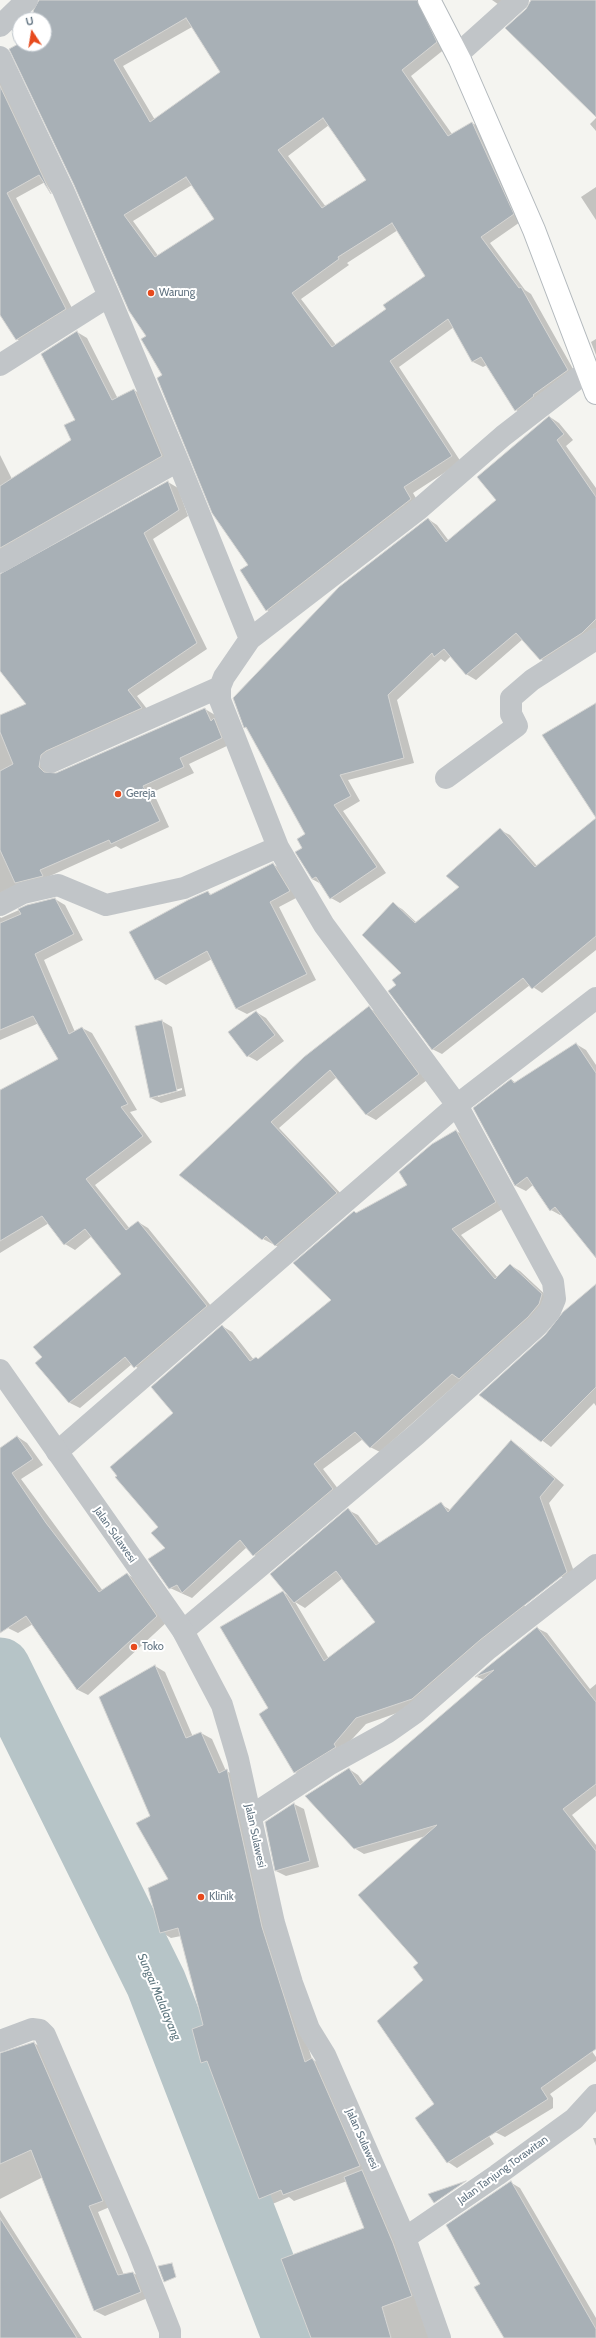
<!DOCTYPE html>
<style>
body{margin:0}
#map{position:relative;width:596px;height:2338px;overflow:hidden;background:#f4f4f0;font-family:Cabin,sans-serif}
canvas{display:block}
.north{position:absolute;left:12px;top:12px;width:40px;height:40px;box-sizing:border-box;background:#fff;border:1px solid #c0c7cd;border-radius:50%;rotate:348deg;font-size:11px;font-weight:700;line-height:16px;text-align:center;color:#627482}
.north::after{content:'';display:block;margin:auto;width:14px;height:18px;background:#e74a1d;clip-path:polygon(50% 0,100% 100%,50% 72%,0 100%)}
</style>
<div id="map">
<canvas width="596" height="2338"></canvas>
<div class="north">U</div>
</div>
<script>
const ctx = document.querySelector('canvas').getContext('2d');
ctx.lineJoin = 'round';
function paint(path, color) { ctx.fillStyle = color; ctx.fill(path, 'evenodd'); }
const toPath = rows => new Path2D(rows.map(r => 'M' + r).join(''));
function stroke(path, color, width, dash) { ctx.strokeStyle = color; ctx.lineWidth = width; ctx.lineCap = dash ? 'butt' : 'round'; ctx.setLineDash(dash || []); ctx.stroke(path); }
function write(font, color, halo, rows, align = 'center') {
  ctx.font = font + ' Cabin,sans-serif'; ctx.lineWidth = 4; ctx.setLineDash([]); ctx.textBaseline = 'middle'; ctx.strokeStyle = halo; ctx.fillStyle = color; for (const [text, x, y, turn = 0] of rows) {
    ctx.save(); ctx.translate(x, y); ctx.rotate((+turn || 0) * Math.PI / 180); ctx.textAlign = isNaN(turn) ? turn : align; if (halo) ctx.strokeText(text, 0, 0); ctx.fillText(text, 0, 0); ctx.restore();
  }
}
const shadow = toPath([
 [47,0,422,0,446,48,411,76,452,134,472,123,482,128,523,220,490,243,525,290,531,294,577,376,526,416,516,410,487,365,483,367,473,362,454,327,399,367,461,462,413,493,420,505,276,616,267,610,250,565,163,376,148,336,44,44,44,20,40,20],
 [192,27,222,73,155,120,123,66],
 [329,125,368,181,326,207,288,156],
 [192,185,215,219,159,257,133,221],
 [398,230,426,276,387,310,336,345,301,299,349,265,347,263],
 [492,0,516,0,505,9],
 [0,72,59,197,52,193,45,182,16,198,75,314,26,345,17,339,0,314],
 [596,118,596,131,590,124],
 [596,187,596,220,581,197],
 [77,332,87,338,118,399,134,390,144,396,172,461,0,560,0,455,12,479,73,440,76,420],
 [596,339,596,355,591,342],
 [550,417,559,423,573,440,566,446,596,488,596,634,551,665,541,659,523,639,476,680,466,674,451,656,445,662,441,659,397,700,414,763,348,780,360,801,343,811,386,873,340,903,331,898,321,884,312,879,304,849,307,834,248,729,245,727,428,519,437,525,449,541,497,500],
 [168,482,178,488,188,516,153,539,207,649,137,696,151,714,49,773,56,774,205,709,215,715,231,744,189,764,194,773,153,792,169,827,121,849,116,846,50,876,0,903,0,716,28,705,0,669,0,574,6,574],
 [596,819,596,950,542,993,530,985,442,1054,432,1049,397,985,403,973,393,904,402,909,417,923,460,887,500,830,510,835,538,867],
 [273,864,282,870,298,897,279,907,316,980,247,1014,237,1009,212,959,166,985,156,979,208,892,212,895],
 [55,899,65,905,83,940,44,960,75,1032,82,1028,92,1033,137,1110,130,1112,152,1142,95,1185,130,1229,138,1222,148,1228,216,1312,145,1373,132,1364,80,1408,70,1403,36,1363,123,1274,92,1236,75,1250,65,1244,49,1223,0,1253,0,1091,60,1059,39,1023,0,1040,0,917,1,918,28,906],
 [369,1008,378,1013,427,1080,376,1120,367,1115,337,1077,279,1128,346,1199,286,1251,263,1239,181,1175],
 [256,1012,266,1018,284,1041,257,1061,248,1056],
 [162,1021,172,1027,186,1096,161,1103,151,1098],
 [182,1088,182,1090,158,1097,158,1095],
 [576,1044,586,1050,596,1065,596,1257,562,1214,560,1215,551,1210,533,1185,526,1191,516,1186,474,1109,512,1080,516,1083],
 [456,1131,466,1136,504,1208,461,1235,498,1278,510,1265,520,1271,551,1300,380,1452,370,1447,363,1439,323,1469,342,1494,264,1560,254,1555,247,1547,192,1598,170,1588,166,1548,159,1527,174,1413,222,1326,232,1332,254,1360,259,1360,333,1301,357,1214,408,1186],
 [596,1286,596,1406,594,1403,551,1447,481,1395,546,1336],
 [18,1437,27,1443,43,1465,21,1479,103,1591,127,1574,137,1580,167,1622,88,1695,78,1690,33,1624,18,1633,8,1628,0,1615,0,1449],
 [511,1442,520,1447,564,1485,549,1503,576,1577,570,1582,561,1576],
 [440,1504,449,1509,530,1613,422,1704,366,1724,343,1749,305,1777,295,1772,269,1709,283,1592,289,1596,348,1510,358,1515,380,1544],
 [343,1578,377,1622,329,1659,295,1602,305,1608],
 [537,1628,547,1633,590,1689,596,1684,596,1796,572,1815,596,1845,596,2036,586,2043,596,2057,596,2061,550,2094,553,2098,553,2108,505,2137,495,2132,487,2133,494,2144,457,2168,448,2162,436,2104,424,1980,420,1963,426,1836,364,1854,354,1848,349,1769,358,1775,364,1783,484,1680,477,1677],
 [155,1666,165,1672,193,1737,201,1733,212,1739,226,1771,238,1776,272,1933,312,2059,323,2066,371,2177,434,2338,317,2338,365,2228,347,2181,294,2201,289,2197,270,2205,259,2199,211,2068,201,2063,204,2026,181,1936,171,1938,161,1932,169,1879,151,1816],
 [294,1804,304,1809,319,1867,286,1876,276,1871],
 [34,2043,44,2049,112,2206,98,2212,124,2275,133,2273,143,2278,150,2297,105,2316,95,2311,43,2177,0,2199,0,2054],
 [593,2138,596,2138,596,2146],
 [510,2182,520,2188,596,2318,596,2338,505,2338,482,2284],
 [0,2210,82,2338,5,2338,0,2327]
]);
const river = toPath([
 [0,1668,156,1983,293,2338]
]);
const building = toPath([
 [39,0,417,0,437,42,402,70,448,136,472,122,514,214,481,237,519,288,521,287,568,370,533,395,534,396,515,411,481,357,472,362,448,319,390,361,452,456,404,487,411,499,266,611,240,570,248,565,212,513,157,378,162,375,141,339,146,336,129,311,74,185,9,49,20,43,44,44,44,20,39,20,33,11,39,0],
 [186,18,220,72,150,122,114,60,186,18],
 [323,118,366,180,322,208,278,150,323,118],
 [186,177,214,219,155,257,124,215,186,177],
 [392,223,425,276,383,305,386,309,332,347,292,293,339,259,338,257,392,223],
 [531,0,596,0,596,117,505,28,526,9,531,0],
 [0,86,51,194,39,175,7,193,66,309,16,340,0,315,0,86],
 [77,331,112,400,134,389,162,456,0,548,0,486,71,440,64,425,75,420,41,354,77,331],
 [549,416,564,434,557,440,596,497,596,619,582,633,540,660,516,633,466,675,444,649,434,657,432,653,388,695,404,758,340,775,351,796,334,805,377,867,330,899,316,877,312,879,295,852,302,848,297,839,305,834,246,727,244,728,233,698,339,587,428,518,446,542,496,500,477,477,549,416],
 [168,481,179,510,144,533,197,643,128,690,142,708,46,751,41,755,39,767,44,772,56,773,205,708,211,721,214,718,222,738,180,758,184,767,143,786,160,821,111,844,109,840,40,870,43,876,15,883,0,850,0,771,13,764,0,732,0,715,26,704,0,671,0,574,168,481],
 [596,703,596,936,532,989,523,978,432,1050,388,991,396,985,392,980,401,973,362,935,393,902,415,923,459,887,446,876,500,828,535,867,596,818,542,735,596,703],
 [273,863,290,891,270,902,307,974,236,1009,207,951,155,980,129,932,188,900,208,891,210,895,273,863],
 [55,898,74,934,35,954,69,1034,82,1027,128,1104,121,1107,143,1136,86,1179,126,1230,138,1221,207,1306,134,1368,125,1357,69,1403,35,1363,42,1357,33,1347,121,1274,85,1229,64,1245,42,1216,0,1241,0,1090,58,1059,33,1016,0,1030,0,923,21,914,18,909,27,905,55,898],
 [369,1006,419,1074,366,1115,330,1070,271,1122,337,1193,275,1246,266,1236,262,1240,179,1175,304,1057,369,1006],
 [256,1011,275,1035,247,1057,228,1032,256,1011],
 [162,1020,177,1091,150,1098,135,1026,162,1020],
 [576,1043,596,1073,596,1258,555,1207,550,1211,527,1177,515,1186,473,1108,511,1079,514,1083,576,1043],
 [456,1130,496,1202,452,1229,495,1279,510,1264,542,1294,539,1304,528,1317,459,1379,452,1374,370,1448,355,1432,314,1464,333,1489,253,1556,240,1540,182,1593,177,1585,169,1589,148,1559,165,1548,151,1533,158,1527,115,1477,117,1476,110,1467,173,1413,151,1387,222,1325,250,1361,256,1357,258,1359,331,1300,293,1263,354,1211,356,1213,407,1185,399,1172,432,1144,456,1130],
 [596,1284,596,1387,541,1442,479,1395,545,1335,563,1312,596,1284],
 [17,1436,33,1459,12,1473,46,1523,99,1592,127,1573,157,1616,77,1690,26,1616,0,1633,0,1448,17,1436],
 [511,1440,555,1479,540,1497,567,1572,480,1640,412,1699,356,1718,334,1744,336,1747,294,1773,259,1714,268,1708,220,1627,283,1591,324,1661,375,1622,336,1571,294,1603,270,1574,348,1508,376,1545,441,1502,448,1512,511,1440],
 [537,1627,596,1702,596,1784,563,1809,596,1851,596,2049,541,2088,548,2099,447,2163,415,2118,434,2104,377,2021,423,1980,413,1967,418,1963,358,1895,437,1825,354,1849,305,1796,349,1768,360,1785,494,1670,475,1677,537,1627],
 [155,1665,186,1738,201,1732,219,1773,227,1769,262,1927,305,2062,312,2058,314,2061,360,2166,283,2195,281,2190,259,2199,207,2061,201,2063,192,2029,203,2025,178,1928,160,1933,148,1888,168,1879,136,1823,150,1816,99,1697,155,1665],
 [294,1803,310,1861,275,1871,265,1822,294,1803],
 [34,2042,103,2201,89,2206,118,2275,133,2272,141,2292,94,2311,31,2150,0,2164,0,2053,34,2042],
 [362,2170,393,2243,412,2296,382,2307,391,2338,311,2338,281,2259,364,2228,344,2177,362,2170],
 [466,2181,434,2203,428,2194,466,2181],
 [511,2181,596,2329,596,2338,504,2338,474,2287,480,2284,446,2225,511,2181],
 [0,2218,77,2338,0,2338,0,2218],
 [172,2263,176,2277,164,2282,158,2266,172,2263]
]);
const minor = toPath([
 [0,26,27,0],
 [457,55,518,0],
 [0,57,63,190,109,296,178,461,250,639],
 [0,365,109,296],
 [0,562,178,461],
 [51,762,220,687],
 [446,778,517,726,511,714,511,698,532,680,596,639],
 [0,905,23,893,58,885,106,905,184,888,278,847],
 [57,1452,457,1105,596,998],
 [183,1631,416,1435,537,1326,550,1311,555,1299,553,1282,457,1105,324,925,278,847,220,700,220,687,224,677,250,639,419,509,503,436,587,371],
 [251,1816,330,1764,388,1732,415,1713,488,1649,596,1565],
 [0,2041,32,2029,40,2030,45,2035,138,2250,170,2331,170,2338],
 [405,2238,497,2175,574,2119,596,2095]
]);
const tertiary = toPath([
 [0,1370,183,1631,222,1705,238,1759,274,1923,292,1983,309,2029,325,2055,405,2238,440,2338]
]);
const secondary = toPath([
 [429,0,460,60,534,230,596,393]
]);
const markers = [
 [151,293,4,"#e74a1d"],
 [118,794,4,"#e74a1d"],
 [134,1647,4,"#e74a1d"],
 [201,1897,4,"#e74a1d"]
];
const poiNames = [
 ["Warung",159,293],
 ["Gereja",126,794],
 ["Toko",142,1647],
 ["Klinik",209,1897]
];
const streetNames = [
 ["Jalan Sulawesi",115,1535,55],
 ["Jalan Sulawesi",255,1836,78],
 ["Jalan Sulawesi",362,2139,66],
 ["Jalan Tanjung Torawitan",503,2170,-36]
];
const waterNames = [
 ["Sungai Malalayang",159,1997,67]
];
paint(shadow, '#0003');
stroke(river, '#b6c4c7', 61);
paint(building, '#a8b0b6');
stroke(building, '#d5d5d3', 1);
stroke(secondary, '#b3b9bd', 24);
stroke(minor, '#c1c5c8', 22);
stroke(tertiary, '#c1c5c8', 22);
stroke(secondary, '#fff', 22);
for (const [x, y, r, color] of markers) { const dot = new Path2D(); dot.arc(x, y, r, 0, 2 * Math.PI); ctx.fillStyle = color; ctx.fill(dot); stroke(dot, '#fff', 1.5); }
write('11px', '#627482', '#fff', poiNames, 'left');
write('11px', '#627482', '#fff', streetNames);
write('italic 12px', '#5e777f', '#fff', waterNames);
</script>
